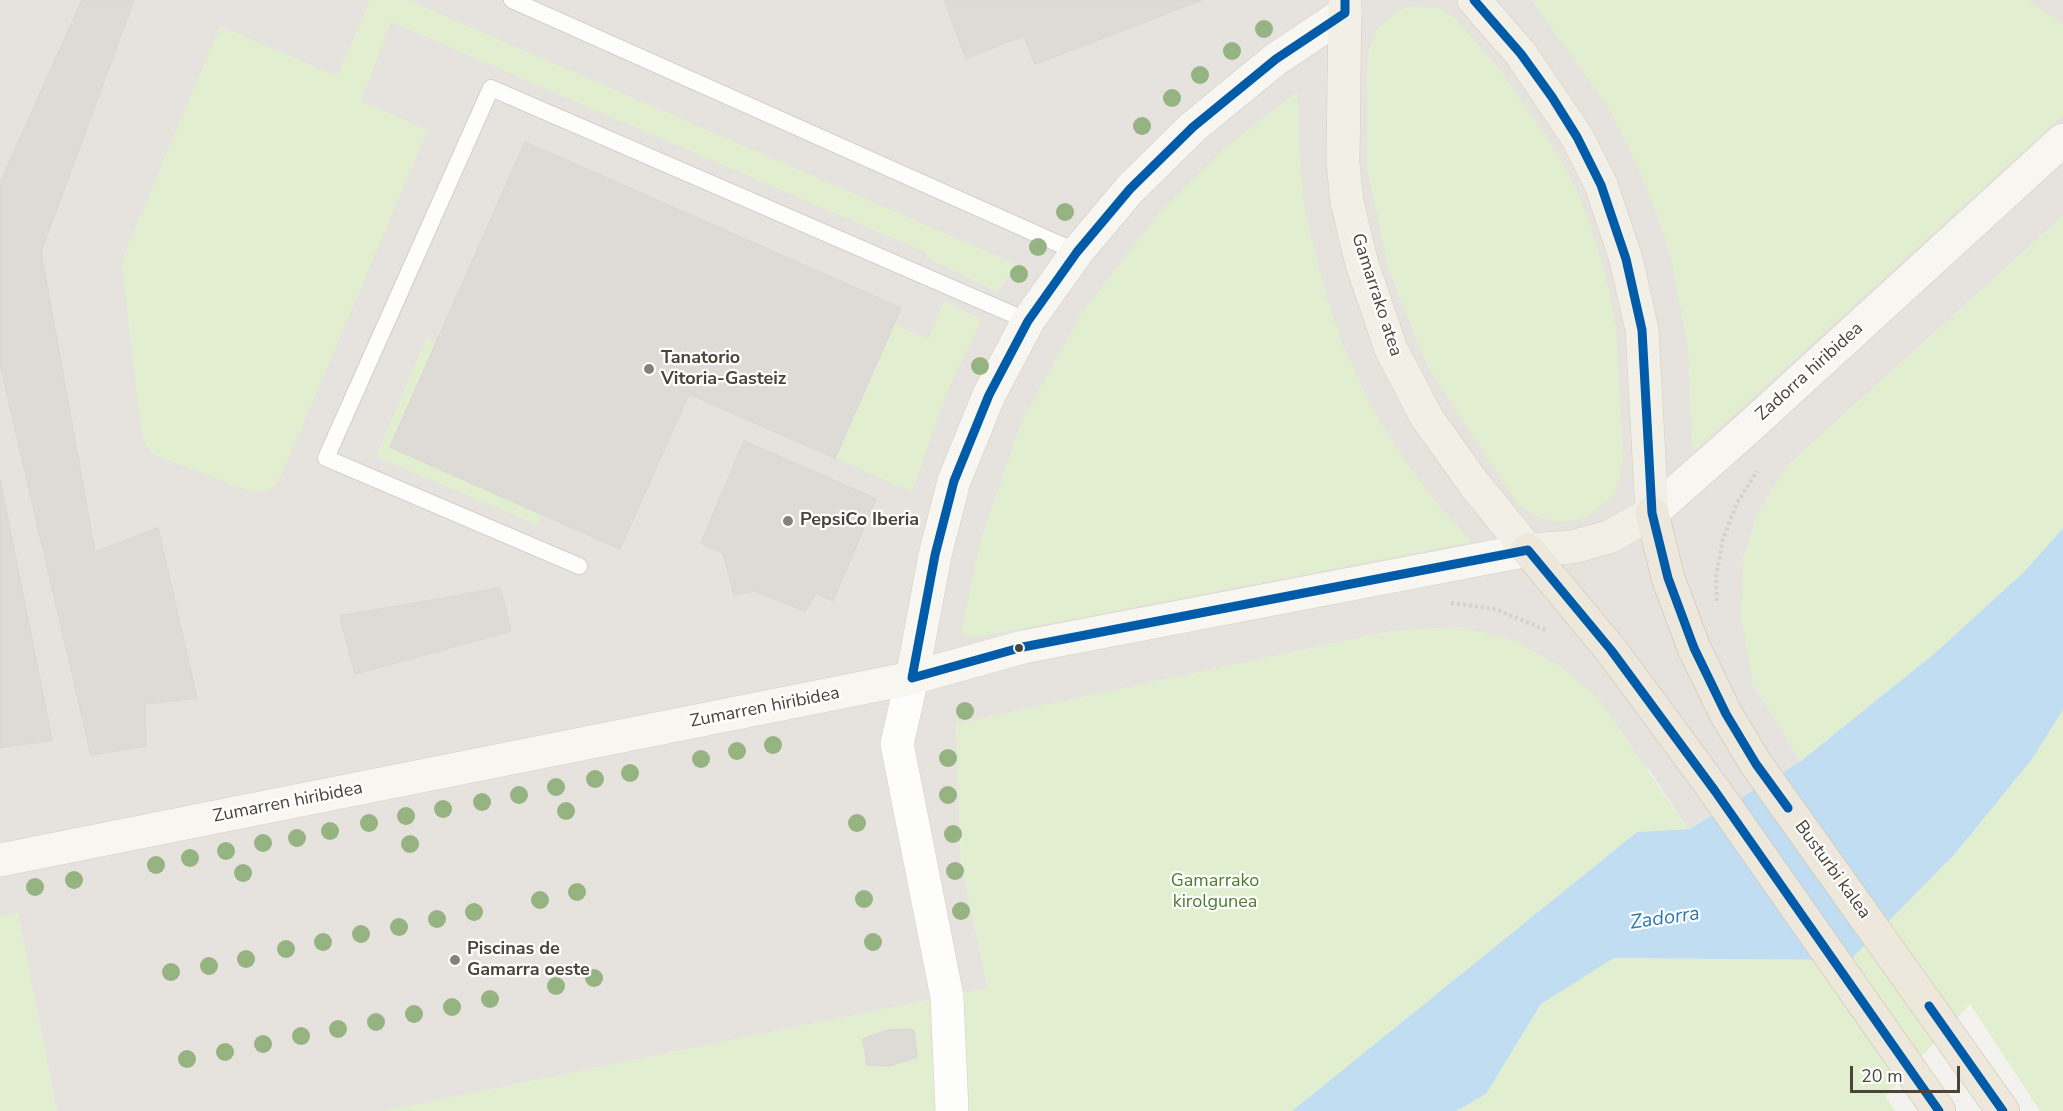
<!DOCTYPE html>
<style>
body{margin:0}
#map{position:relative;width:2063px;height:1111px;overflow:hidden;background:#f4f2ee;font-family:"Nunito Sans",sans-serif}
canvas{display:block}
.scale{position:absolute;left:1850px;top:1066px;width:110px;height:27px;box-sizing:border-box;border:3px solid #4b4439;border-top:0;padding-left:8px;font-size:18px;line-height:21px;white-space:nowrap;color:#4b4439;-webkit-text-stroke:4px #fff;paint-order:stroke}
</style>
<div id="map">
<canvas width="2063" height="1111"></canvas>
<div class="scale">20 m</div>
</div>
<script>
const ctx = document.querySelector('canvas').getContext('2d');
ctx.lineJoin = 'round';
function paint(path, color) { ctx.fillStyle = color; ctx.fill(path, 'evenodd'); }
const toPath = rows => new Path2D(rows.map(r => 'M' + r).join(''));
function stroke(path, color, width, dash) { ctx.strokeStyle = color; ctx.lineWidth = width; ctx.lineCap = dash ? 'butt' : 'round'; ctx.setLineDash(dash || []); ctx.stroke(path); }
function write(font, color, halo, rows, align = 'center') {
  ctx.font = font + ' "Nunito Sans",sans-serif'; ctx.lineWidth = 4.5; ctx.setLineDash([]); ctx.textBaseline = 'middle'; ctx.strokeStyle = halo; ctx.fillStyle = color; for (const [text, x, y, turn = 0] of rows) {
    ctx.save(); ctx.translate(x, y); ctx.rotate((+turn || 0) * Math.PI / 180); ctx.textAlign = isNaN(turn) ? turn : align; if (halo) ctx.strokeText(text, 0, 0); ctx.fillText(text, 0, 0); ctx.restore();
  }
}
const industrial = toPath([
 [0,0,2063,0,2063,216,1787,466,1757,515,1743,560,1753,684,1801,761,1688,829,1650,771,1460,627,1392,631,956,724,961,863,988,988,384,1111,57,1111,18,914,0,917]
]);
const green = toPath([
 [370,0,408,0,1016,264,998,292,926,258,927,253,391,22,361,101,428,130,284,469,275,485,263,493,246,490,152,454,142,438,122,268,123,257,220,26,337,76],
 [1531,0,2027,0,2063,24,2063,115,1692,453,1688,350,1671,258,1658,218,1638,168,1609,108],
 [1410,6,1440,8,1456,19,1502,72,1557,153,1577,191,1592,230,1606,277,1616,326,1623,455,1619,481,1612,497,1588,516,1567,522,1553,521,1540,518,1519,506,1427,366,1388,268,1367,167,1367,74,1369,49,1376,30,1396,12],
 [1298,91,1299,148,1305,211,1325,291,1343,345,1373,410,1399,451,1429,494,1472,542,978,637,961,634,980,542,1021,422,1083,311,1160,211,1223,149],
 [2063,216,2063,528,2024,572,1935,653,1801,761,1753,684,1741,618,1743,560,1757,515,1787,466],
 [944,301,982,319,948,390,912,492,835,458,894,324,928,339],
 [426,338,436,344,390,447,543,514,538,525,376,457],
 [1460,627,1513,640,1560,666,1599,699,1688,829,1637,832,1292,1111,384,1111,988,988,961,863,956,724,1392,631],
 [2063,710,2063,1111,2040,1111,1970,1004,1885,1096,1895,1111,1456,1111,1486,1094,1541,1004,1614,958,1850,960,1954,855,2032,759],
 [18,913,57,1111,0,1111,0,917]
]);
const parking = toPath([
 [857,744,861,832,891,1006,384,1111,57,1111,13,885]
]);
const water = toPath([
 [2063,528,2063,710,2032,759,1954,855,1850,960,1614,958,1541,1004,1486,1094,1456,1111,1292,1111,1637,832,1689,829,1801,761,1935,653,2024,572]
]);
const building = toPath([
 [82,0,134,0,41,252,95,552,158,528,197,698,145,704,146,746,91,755,0,364,0,183,82,0],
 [944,0,1202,0,1035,64,1024,36,966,58,944,0],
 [525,142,901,308,835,458,689,394,620,549,390,447,525,142],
 [744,441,876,499,833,601,816,593,805,611,755,591,734,595,723,553,701,543,744,441],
 [0,480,52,740,0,748,0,480],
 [500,588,511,631,355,674,340,616,500,588],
 [910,1029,914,1031,917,1057,889,1066,867,1065,863,1039,888,1030,910,1029]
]);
const path = toPath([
 [1717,601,1716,576,1723,539,1737,503,1757,471],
 [1451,603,1495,609,1546,630]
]);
const lane = toPath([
 [512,0,1077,252],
 [579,566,326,458,491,88,1028,321]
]);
const street = toPath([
 [912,678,897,744,947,997,952,1111]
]);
const secondary = toPath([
 [1652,513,1746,430,2063,140],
 [912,678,935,555,954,481,989,395,1028,321,1077,252,1130,189,1193,127,1276,59,1345,13],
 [0,860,912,678,1023,647,1528,550]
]);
const primary = toPath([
 [1345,0,1343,163,1347,202,1362,264,1391,349,1427,418,1475,485,1528,550,1572,547,1609,537,1652,513,1642,330,1626,259,1601,185,1577,137,1521,54,1474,0]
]);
const highway = toPath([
 [1652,513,1668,578,1694,648,1726,714,1756,764,2003,1111],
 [1528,550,1611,650,1715,791,1939,1111]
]);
const bus1 = toPath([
 [1345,0,1345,13,1276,59,1193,127,1130,189,1077,252,1028,321,989,395,954,481,935,555,912,678,1023,647,1528,550,1611,650,1715,791,1939,1111],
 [1474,0,1521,54,1552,97,1577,137,1601,185,1626,259,1642,330,1652,513,1668,578,1694,648,1726,714,1756,764,1788,808],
 [1929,1006,2003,1111]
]);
const trees = [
 [1264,29],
 [1232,51],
 [1200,75],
 [1172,98],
 [1142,126],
 [1065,212],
 [1038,247],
 [1019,274],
 [980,366],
 [965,711],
 [773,745],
 [737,751],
 [948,758],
 [701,759],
 [630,773],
 [595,779],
 [556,787],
 [519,795],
 [948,795],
 [482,802],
 [443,809],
 [566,811],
 [406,816],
 [369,823],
 [857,823],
 [330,831],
 [953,834],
 [297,838],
 [263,843],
 [410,844],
 [226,851],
 [190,858],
 [156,865],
 [955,871],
 [243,873],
 [74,880],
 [35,887],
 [577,892],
 [864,899],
 [540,900],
 [961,911],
 [474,912],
 [437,919],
 [399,927],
 [361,934],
 [323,942],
 [873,942],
 [286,949],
 [246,959],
 [209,966],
 [171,972],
 [594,978],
 [556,986],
 [490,999],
 [452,1007],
 [414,1014],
 [376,1022],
 [338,1029],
 [301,1036],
 [263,1044],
 [225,1052],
 [187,1059]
];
const markers = [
 [649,369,6,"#868178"],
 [788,521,6,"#868178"],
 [1019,648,5,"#4b4439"],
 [455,960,6,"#868178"]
];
const streetNames = [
 ["Gamarrako atea",1376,295,72],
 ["Zadorra hiribidea",1810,372,-42],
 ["Zumarren hiribidea",765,708,-11],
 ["Zumarren hiribidea",288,803,-11],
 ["Busturbi kalea",1832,870,54]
];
const poiNames = [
 ["Tanatorio",661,359],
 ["Vitoria-Gasteiz",661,380],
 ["PepsiCo Iberia",800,521],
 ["Piscinas de",467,950],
 ["Gamarra oeste",467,971]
];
const parkNames = [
 ["Gamarrako",1215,882],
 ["kirolgunea",1215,903]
];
const waterNames = [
 ["Zadorra",1665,919,-8]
];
paint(industrial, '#e6e2de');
paint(green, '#e1eecf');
paint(parking, '#e6e3df');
paint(water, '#c0ddf1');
paint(building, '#dedbd6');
stroke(building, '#dcd9d4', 1.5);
stroke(lane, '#d2d0cb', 18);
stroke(street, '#d2d0cb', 34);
stroke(secondary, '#d3cfc5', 34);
stroke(primary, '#d6cebb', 34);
stroke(highway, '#ccbfa9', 34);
stroke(path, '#d3d2cc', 4, [3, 3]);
stroke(lane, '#fdfdfc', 16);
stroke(street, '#fdfdfc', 33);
stroke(secondary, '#f7f6f1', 33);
stroke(primary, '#f2efe6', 33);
stroke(highway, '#ede8db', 33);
stroke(bus1, '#005ca8', 9);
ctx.fillStyle = '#96b382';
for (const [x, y] of trees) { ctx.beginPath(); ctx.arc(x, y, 9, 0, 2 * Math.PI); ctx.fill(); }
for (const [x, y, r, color] of markers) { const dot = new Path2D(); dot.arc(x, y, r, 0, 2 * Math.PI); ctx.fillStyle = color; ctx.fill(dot); stroke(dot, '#fff', 2); }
write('18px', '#4b4439', '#fff', streetNames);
write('bold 18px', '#4b4439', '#fff', poiNames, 'left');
write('18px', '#4a7f2a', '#fff', parkNames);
write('italic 20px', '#2e7ab2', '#fff', waterNames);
</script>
